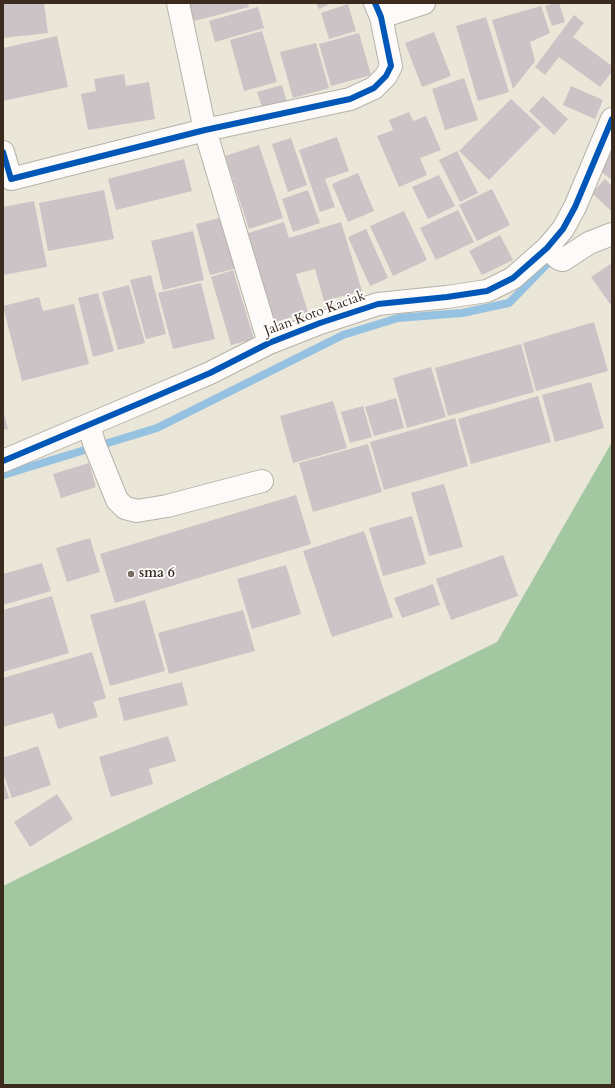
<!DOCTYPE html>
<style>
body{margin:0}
#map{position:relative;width:615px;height:1088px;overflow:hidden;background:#eae6d8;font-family:Cardo,serif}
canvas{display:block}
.frame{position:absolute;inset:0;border:4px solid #3b2a1e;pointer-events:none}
</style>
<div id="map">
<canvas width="615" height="1088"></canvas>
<div class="frame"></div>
</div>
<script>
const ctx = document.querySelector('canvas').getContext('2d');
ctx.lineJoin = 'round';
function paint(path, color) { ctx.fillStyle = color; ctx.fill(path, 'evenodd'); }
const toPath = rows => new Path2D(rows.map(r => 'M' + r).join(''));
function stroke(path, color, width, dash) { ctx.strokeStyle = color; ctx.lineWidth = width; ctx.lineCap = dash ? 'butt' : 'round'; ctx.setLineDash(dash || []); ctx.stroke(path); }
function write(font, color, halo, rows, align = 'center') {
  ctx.font = font + ' Cardo,serif'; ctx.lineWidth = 3.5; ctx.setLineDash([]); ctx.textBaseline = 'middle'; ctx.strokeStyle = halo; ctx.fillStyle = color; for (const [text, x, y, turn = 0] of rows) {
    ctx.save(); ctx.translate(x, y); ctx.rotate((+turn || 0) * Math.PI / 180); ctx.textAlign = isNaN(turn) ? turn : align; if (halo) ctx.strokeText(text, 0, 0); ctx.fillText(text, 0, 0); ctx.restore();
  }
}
const forest = toPath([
 [612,442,612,1085,3,1085,3,886,497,642]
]);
const stream = toPath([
 [3,475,157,428,343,335,398,318,462,313,509,303,555,256]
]);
const building = toPath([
 [3,3,44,3,48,33,3,38],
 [189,3,248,3,249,7,194,21],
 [316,3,332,3,319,9],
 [555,3,559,3,565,22,552,26,545,6],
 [348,4,356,31,329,39,321,13],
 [541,6,550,33,530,42,535,61,513,89,492,20],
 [258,7,264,28,215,42,209,21],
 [574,15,584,23,573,37,612,66,612,72,600,87,559,57,545,75,535,67],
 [486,17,509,92,478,101,456,26],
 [262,31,277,82,244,91,230,40],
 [434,32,451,76,422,87,405,43],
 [359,33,371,75,331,86,319,44],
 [57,36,68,87,3,101,3,48],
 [316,43,329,88,293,98,280,52],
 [124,74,126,86,149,82,155,119,88,130,81,94,96,91,94,79],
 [464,78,478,120,445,130,432,89],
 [282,85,287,103,263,110,257,92],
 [571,86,603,100,595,119,563,105],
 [543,96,568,119,554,135,529,111],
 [511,99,541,127,489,180,459,151],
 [409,112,413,121,426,116,441,150,420,158,427,175,399,187,377,136,393,130,389,120],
 [337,137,349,171,325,179,335,207,320,212,299,150],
 [291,138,307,185,288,192,272,144],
 [259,145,283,218,249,229,225,156],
 [612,147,612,180,595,167],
 [457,151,478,193,460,202,439,160],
 [184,159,192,191,116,210,108,179],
 [358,173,374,211,348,222,332,184],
 [439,175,455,206,428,219,412,187],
 [605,179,612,186,612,212,592,193],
 [492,189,510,225,477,241,459,205],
 [104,190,114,239,48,251,39,203],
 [308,190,320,223,293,232,282,199],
 [34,201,47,267,3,275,3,207],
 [458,210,474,242,436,260,420,228],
 [404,211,427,260,393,276,370,226],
 [223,217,237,268,210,275,196,224],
 [284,222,289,238,341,222,362,291,324,301,315,269,296,274,308,312,269,324,242,235],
 [366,229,388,278,370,286,348,237],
 [193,231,204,280,163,290,151,241],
 [500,235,513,260,482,275,469,251],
 [612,263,612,303,610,304,591,277],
 [233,270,254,339,231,345,211,277],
 [151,275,166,334,146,339,130,280],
 [201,283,215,339,173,349,158,293],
 [129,285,145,343,118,350,102,292],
 [98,293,114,351,93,357,78,298],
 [39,297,43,311,74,304,89,364,22,381,3,306],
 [594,322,608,371,536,391,523,343],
 [521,344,534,392,448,416,435,368],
 [431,367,446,417,407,428,393,378],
 [591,382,604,428,555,442,542,395],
 [538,396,551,442,471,464,458,419],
 [396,398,404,428,374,436,365,407],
 [333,401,347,448,293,463,280,416],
 [363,406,372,437,350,443,341,412],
 [3,410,8,429,3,430],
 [455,418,468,466,384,490,370,442],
 [368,444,382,492,313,512,299,463],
 [89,463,96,487,61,498,53,474],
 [444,484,463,547,429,556,411,493],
 [296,495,311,544,115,603,100,554],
 [412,516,426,564,383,576,369,528],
 [364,531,393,617,332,637,303,551],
 [90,538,100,572,67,582,56,548],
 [503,555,518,596,451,620,436,579],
 [42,563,51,591,3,605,3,574],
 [286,565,301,614,252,629,237,579],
 [433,584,440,605,402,618,394,598],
 [52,596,69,653,3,672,3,610],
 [145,600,165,671,110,686,90,615],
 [243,610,255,651,169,674,158,633],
 [92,652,106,698,93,702,98,717,58,729,53,713,3,727,3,678],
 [182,682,188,705,124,721,118,698],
 [168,736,176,761,149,769,153,784,111,797,99,757],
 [38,746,51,785,12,798,3,773,3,758],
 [3,779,9,798,3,800],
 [57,794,73,819,30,847,14,822]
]);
const minor = toPath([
 [178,3,205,130,269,343],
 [381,17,424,3],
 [3,152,11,179,205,130,350,99,374,88,386,76,391,66,381,17,375,3],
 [547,248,559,259,563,260,589,243,612,234],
 [89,425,94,443,117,500,125,508,137,511,167,506,262,481],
 [3,461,145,401,210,373,269,343,320,323,378,304,447,297,487,291,513,278,547,248,563,229,575,207,612,119]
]);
const cycleway = toPath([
 [3,152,11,179,205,130,350,99,374,88,386,76,391,66,381,17,375,3],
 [3,461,145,401,210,373,269,343,320,323,378,304,447,297,487,291,513,278,547,248,563,229,575,207,612,119]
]);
const markers = [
 [131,574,4,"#786c5f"]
];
const streetNames = [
 ["Jalan Koto Kaciak",315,314,-20]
];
const poiNames = [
 ["sma 6",139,574]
];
paint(forest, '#a2c7a1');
stroke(stream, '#96c2e2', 8);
paint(building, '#cbc3c5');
stroke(minor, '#b6b2a9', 24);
stroke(minor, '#fcfbf9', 22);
stroke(cycleway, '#0057b8', 6);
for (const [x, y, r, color] of markers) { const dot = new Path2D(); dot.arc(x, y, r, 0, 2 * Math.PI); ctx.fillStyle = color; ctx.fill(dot); stroke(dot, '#fff', 1.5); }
write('14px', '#3b2a1e', '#fff', streetNames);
write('bold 14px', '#3b2a1e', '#fff', poiNames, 'left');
</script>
